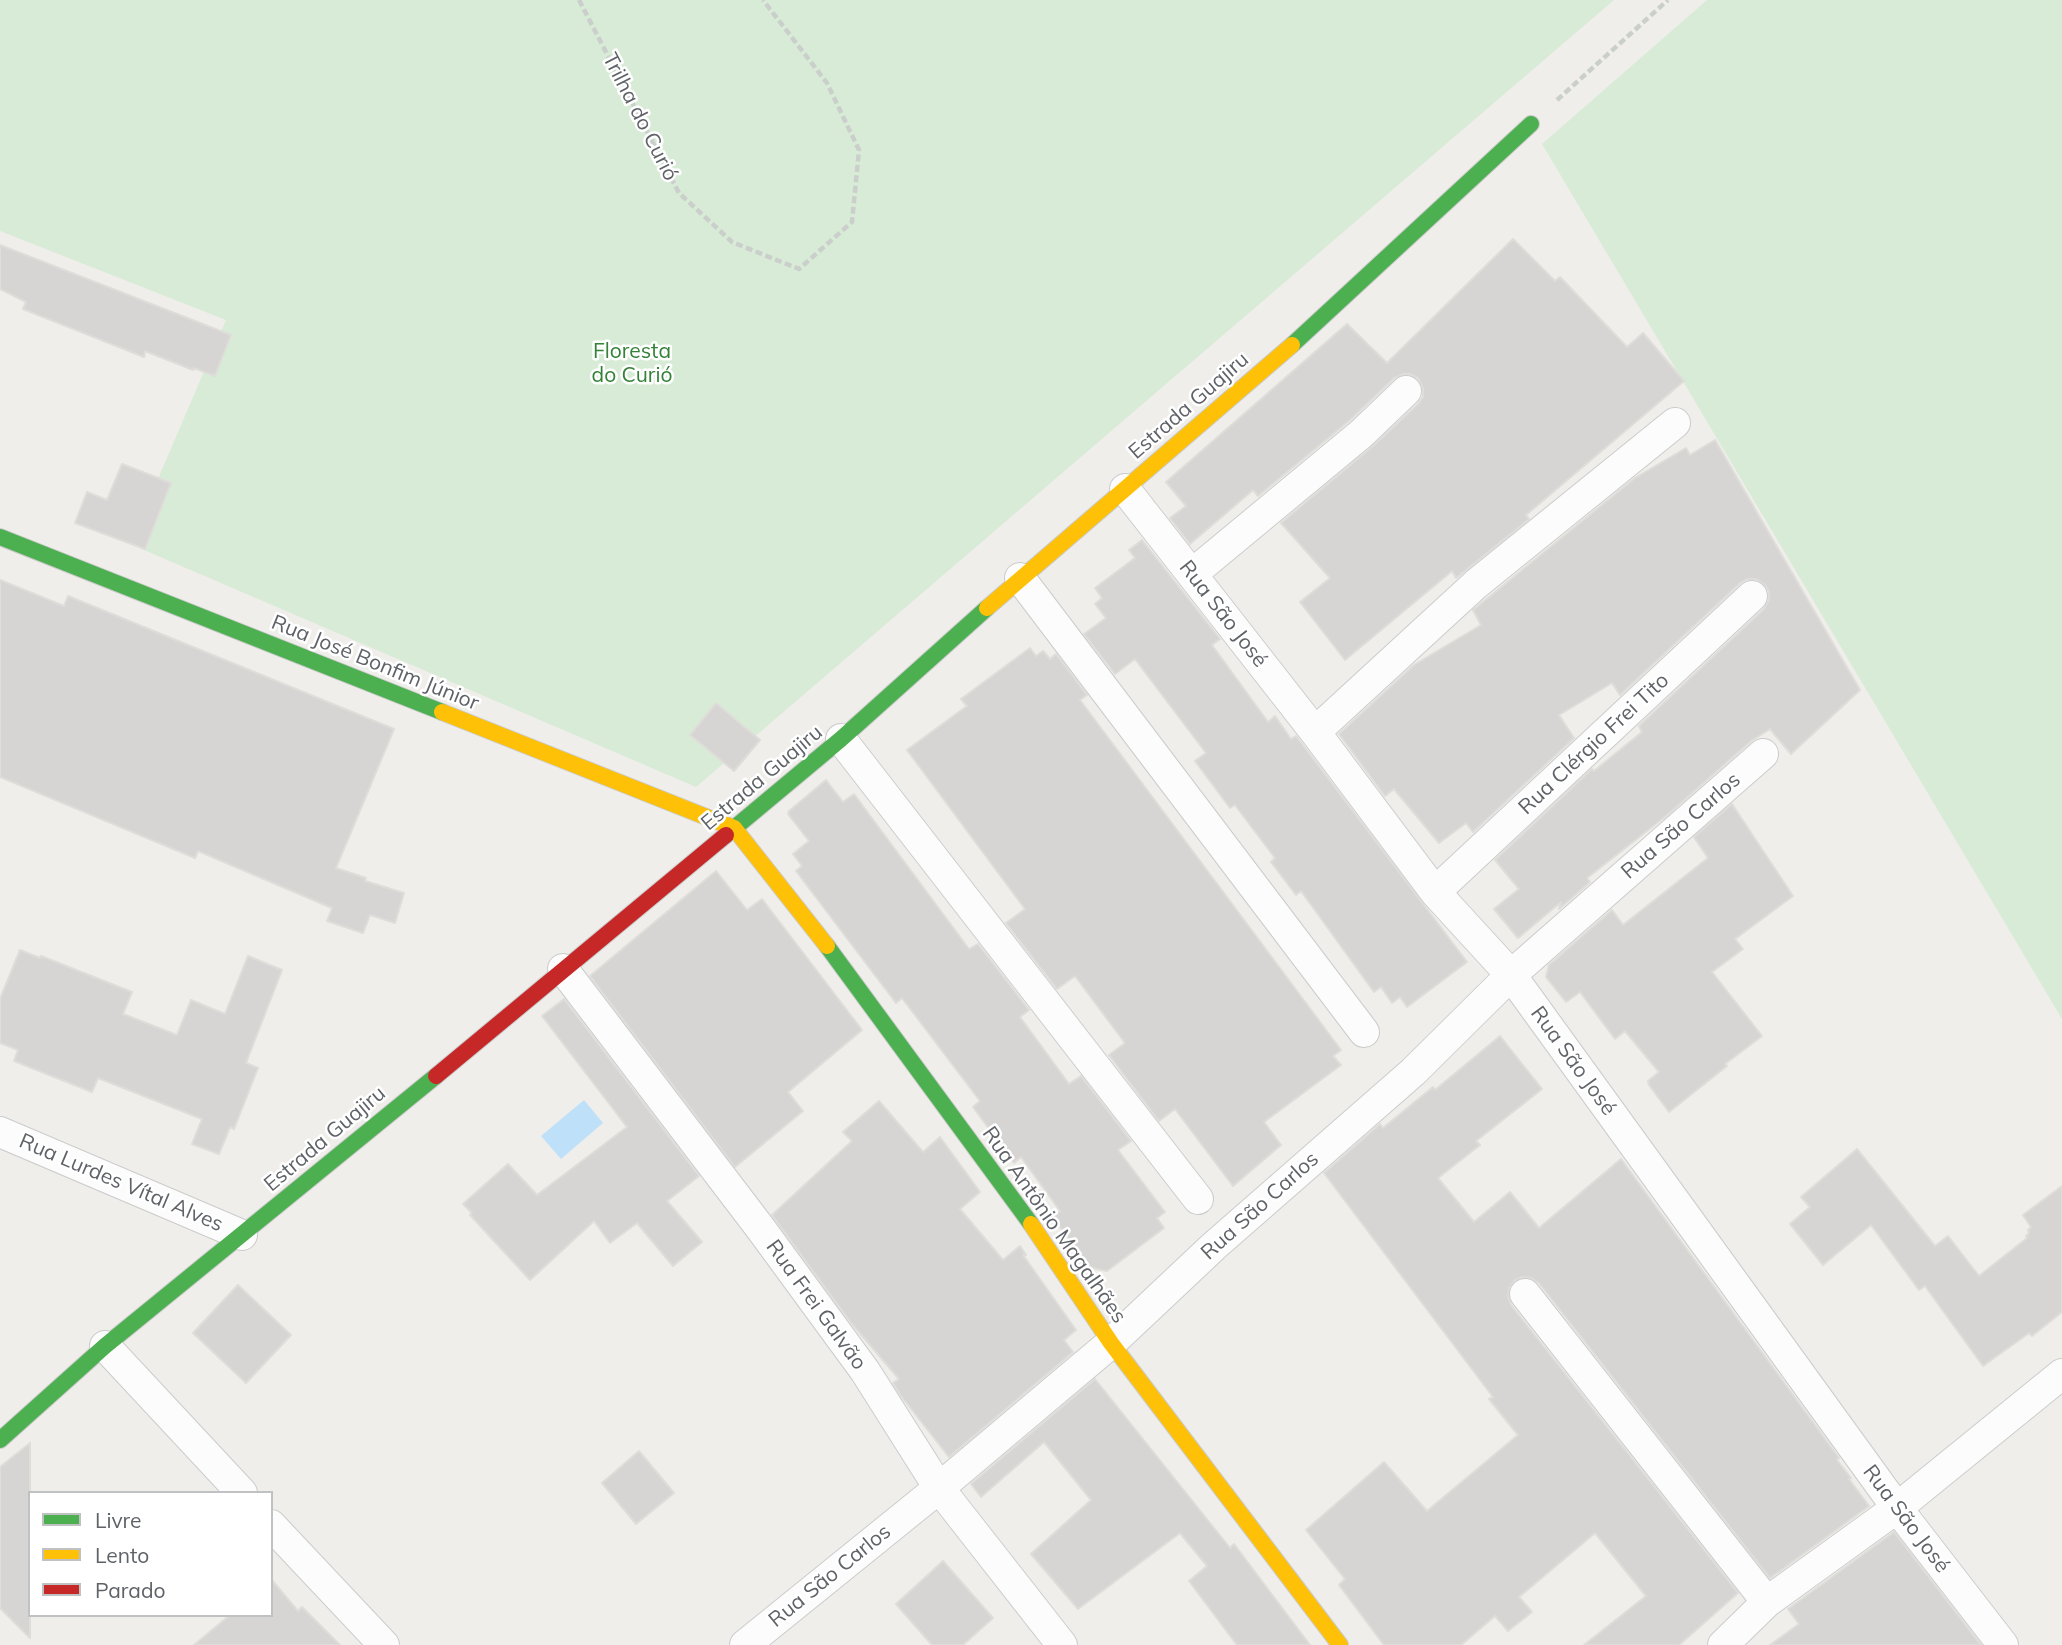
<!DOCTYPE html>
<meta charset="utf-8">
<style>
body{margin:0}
#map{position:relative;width:2062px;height:1645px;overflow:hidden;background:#efeeea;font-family:Mulish,sans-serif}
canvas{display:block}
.legend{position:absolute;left:28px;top:1491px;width:245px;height:126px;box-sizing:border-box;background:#fff;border:2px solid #bfc1c3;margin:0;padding:9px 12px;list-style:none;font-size:21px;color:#5f6368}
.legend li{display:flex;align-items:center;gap:14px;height:35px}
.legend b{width:35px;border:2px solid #bfc1c3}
</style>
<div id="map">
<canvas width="2062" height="1645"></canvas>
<ul class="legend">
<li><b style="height:9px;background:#4caf50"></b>Livre</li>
<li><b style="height:9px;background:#ffc107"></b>Lento</li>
<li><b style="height:9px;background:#c62828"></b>Parado</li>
</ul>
</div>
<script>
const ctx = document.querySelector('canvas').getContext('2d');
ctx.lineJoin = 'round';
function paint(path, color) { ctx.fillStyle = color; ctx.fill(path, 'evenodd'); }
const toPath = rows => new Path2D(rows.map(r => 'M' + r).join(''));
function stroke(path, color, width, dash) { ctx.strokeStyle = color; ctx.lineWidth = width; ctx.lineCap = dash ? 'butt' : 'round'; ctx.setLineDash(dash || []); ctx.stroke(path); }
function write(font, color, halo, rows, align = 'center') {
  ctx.font = font + ' Mulish,sans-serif'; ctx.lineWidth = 5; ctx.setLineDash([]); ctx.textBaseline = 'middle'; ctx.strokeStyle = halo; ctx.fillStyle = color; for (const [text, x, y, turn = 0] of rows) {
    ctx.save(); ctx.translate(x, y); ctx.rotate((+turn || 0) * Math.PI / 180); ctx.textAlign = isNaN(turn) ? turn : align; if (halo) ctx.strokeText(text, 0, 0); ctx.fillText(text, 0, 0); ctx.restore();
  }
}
const green = toPath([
 [0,0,1614,0,696,787,130,544,226,320,0,231],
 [1707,0,2062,0,2062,1019,1542,144]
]);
const water = toPath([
 [584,1100,603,1123,561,1159,541,1136]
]);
const building = toPath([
 [1513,239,1555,281,1560,277,1627,347,1643,333,1684,381,1526,515,1529,519,1456,578,1452,571,1345,660,1300,602,1330,578,1281,523,1372,447,1418,404,1423,397,1423,388,1418,378,1410,374,1403,374,1394,378,1349,421,1258,496,1253,490,1190,544,1170,518,1186,506,1166,482,1347,324,1387,363,1513,239],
 [0,245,231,335,215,376,194,368,193,370,145,351,144,357,23,309,26,302,0,289,0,245],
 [1715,440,1860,690,1791,754,1770,729,1751,741,1666,816,1587,878,1590,882,1559,909,1561,902,1518,938,1494,909,1519,889,1495,860,1592,769,1594,771,1642,732,1639,726,1764,609,1769,600,1769,591,1765,585,1756,579,1747,579,1740,583,1620,695,1612,683,1559,715,1574,738,1473,832,1466,823,1439,843,1394,789,1385,796,1339,734,1414,665,1481,625,1473,610,1635,478,1686,448,1690,455,1715,440],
 [122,464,171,483,145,549,75,523,87,492,107,500,122,464],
 [1142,540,1220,639,1212,645,1268,722,1275,716,1291,739,1296,736,1467,962,1407,1007,1400,997,1392,1003,1381,987,1374,992,1301,891,1296,895,1271,862,1275,858,1235,805,1230,808,1195,761,1206,753,1135,659,1115,674,1084,634,1106,618,1095,604,1102,598,1095,588,1135,558,1129,550,1142,540],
 [0,580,64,606,68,596,394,729,336,868,366,878,365,881,404,893,395,923,370,915,363,933,327,921,332,908,198,851,195,858,0,777,0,580],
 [1030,648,1036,656,1043,651,1050,659,1056,654,1087,695,1080,700,1341,1050,1333,1056,1341,1065,1264,1122,1281,1145,1233,1186,1175,1109,1159,1121,1109,1055,1125,1043,1075,976,1057,989,1006,923,1025,909,907,750,967,706,961,699,1030,648],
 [716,703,760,740,734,771,690,735,716,703],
 [826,780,843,802,854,794,969,949,978,944,1029,1010,1020,1017,1069,1084,1081,1076,1131,1141,1118,1150,1165,1212,1157,1218,1164,1228,1107,1271,1087,1267,1053,1217,1060,1211,1021,1157,1014,1163,973,1107,980,1101,902,998,896,1003,796,871,802,866,793,854,809,841,788,814,789,811,826,780],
 [1732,804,1793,896,1735,939,1743,949,1712,972,1762,1036,1725,1064,1727,1066,1669,1112,1649,1085,1648,1081,1659,1072,1625,1031,1615,1039,1580,992,1566,1002,1546,977,1549,965,1612,910,1623,925,1708,858,1694,837,1732,804],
 [716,871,747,910,762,899,862,1030,788,1092,803,1111,735,1167,590,976,716,871],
 [20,950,40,958,41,956,132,992,123,1014,177,1035,191,1000,225,1014,248,956,282,970,246,1063,258,1068,234,1129,230,1127,219,1154,192,1144,202,1119,98,1078,92,1092,14,1061,18,1050,0,1043,0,999,20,950],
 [564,999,699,1176,667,1201,702,1242,673,1266,637,1223,610,1243,594,1221,530,1280,470,1215,472,1213,463,1204,508,1164,537,1195,627,1127,542,1016,564,999],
 [1500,1036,1542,1089,1476,1141,1480,1145,1438,1178,1474,1222,1510,1192,1539,1228,1621,1159,1839,1458,1837,1460,1851,1478,1849,1479,1869,1506,1770,1578,1539,1283,1531,1278,1522,1277,1515,1280,1509,1288,1508,1297,1511,1305,1738,1593,1679,1645,1584,1645,1646,1596,1595,1533,1519,1597,1532,1612,1508,1631,1495,1616,1461,1645,1384,1645,1339,1585,1345,1579,1306,1530,1384,1462,1427,1511,1518,1435,1489,1399,1493,1397,1324,1173,1380,1124,1383,1128,1433,1087,1435,1090,1500,1036],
 [879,1101,923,1152,940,1137,980,1192,960,1209,1003,1260,1020,1246,1026,1255,1023,1255,1076,1330,1064,1340,1073,1352,949,1457,901,1396,893,1383,899,1379,852,1324,772,1215,852,1141,843,1132,879,1101],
 [1857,1149,1935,1246,1948,1236,1979,1276,2027,1238,2026,1236,2029,1233,2028,1230,2031,1227,2023,1215,2062,1186,2062,1312,2032,1336,2029,1333,1983,1366,1925,1286,1919,1290,1871,1225,1823,1265,1790,1224,1810,1207,1801,1197,1857,1149],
 [238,1285,291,1335,246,1383,193,1333,238,1285],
 [1095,1379,1230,1548,1234,1544,1310,1645,1237,1645,1189,1581,1207,1566,1180,1533,1078,1609,1031,1554,1091,1500,1044,1442,981,1497,971,1484,1095,1379],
 [30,1443,30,1638,0,1608,0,1467,30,1443],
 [639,1451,674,1493,636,1524,602,1483,639,1451],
 [1894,1532,1981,1645,1770,1645,1799,1624,1788,1609,1894,1532],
 [943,1561,993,1618,963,1645,932,1645,896,1604,943,1561],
 [271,1579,298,1611,302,1607,340,1645,194,1645,230,1615,271,1615,271,1579]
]);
const path = toPath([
 [579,0,679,193,732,242,799,269,852,222,859,150,827,83,763,0],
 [1557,100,1668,0]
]);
const street = toPath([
 [1125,489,1315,732,1435,892,1511,975,1897,1508,2003,1645],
 [1192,574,1361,434,1406,391],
 [1020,578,1364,1032],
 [1315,732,1476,584,1675,423],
 [841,739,1198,1199],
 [1435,892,1752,596],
 [563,969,761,1229,865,1371,939,1488,1062,1645],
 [0,1132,242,1235],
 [1525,1294,1767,1602],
 [105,1346,242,1493],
 [271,1525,384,1645],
 [745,1645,939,1488,1111,1343,1214,1246,1413,1072,1511,975,1763,754],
 [1723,1645,1767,1602,1897,1508,2062,1374]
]);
const fast = toPath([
 [1292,345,1531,124],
 [0,537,442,712],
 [726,835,841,739,987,608],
 [827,946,1031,1224],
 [0,1440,105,1346,436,1076]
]);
const slow = toPath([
 [987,608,1292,345],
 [442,712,734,828,827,946],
 [1031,1224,1111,1343,1340,1645]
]);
const jam = toPath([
 [436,1076,726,835]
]);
const streetNames = [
 ["Trilha do Curió",640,117,63],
 ["Estrada Guajiru",1189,406,-41],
 ["Rua São José",1223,614,52],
 ["Rua José Bonfim Júnior",375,663,22],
 ["Rua Clérgio Frei Tito",1594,744,-43],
 ["Estrada Guajiru",762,778,-40],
 ["Rua São Carlos",1681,826,-41],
 ["Rua São José",1573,1061,54],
 ["Estrada Guajiru",325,1139,-40],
 ["Rua Lurdes Vítal Alves",121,1183,23],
 ["Rua São Carlos",1260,1206,-42],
 ["Rua Antônio Magalhães",1054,1225,55],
 ["Rua Frei Galvão",816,1305,54],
 ["Rua São José",1906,1519,53],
 ["Rua São Carlos",830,1576,-39]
];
const parkNames = [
 ["Floresta",632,352],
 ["do Curió",632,376]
];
paint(green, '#d8ebd6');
paint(water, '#bfe0f9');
paint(building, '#d6d5d3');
stroke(building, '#deddd9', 2);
stroke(street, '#cbcccc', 32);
stroke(fast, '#cacacb', 18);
stroke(slow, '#cacacb', 18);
stroke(jam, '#cacacb', 18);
stroke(path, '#cacfcc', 4.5, [7, 3.5]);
stroke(street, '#fdfcfc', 30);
stroke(fast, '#4caf50', 16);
stroke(slow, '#ffc107', 16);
stroke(jam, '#c62828', 16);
write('21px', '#5f6368', '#fff', streetNames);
write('21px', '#348238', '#fff', parkNames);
</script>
